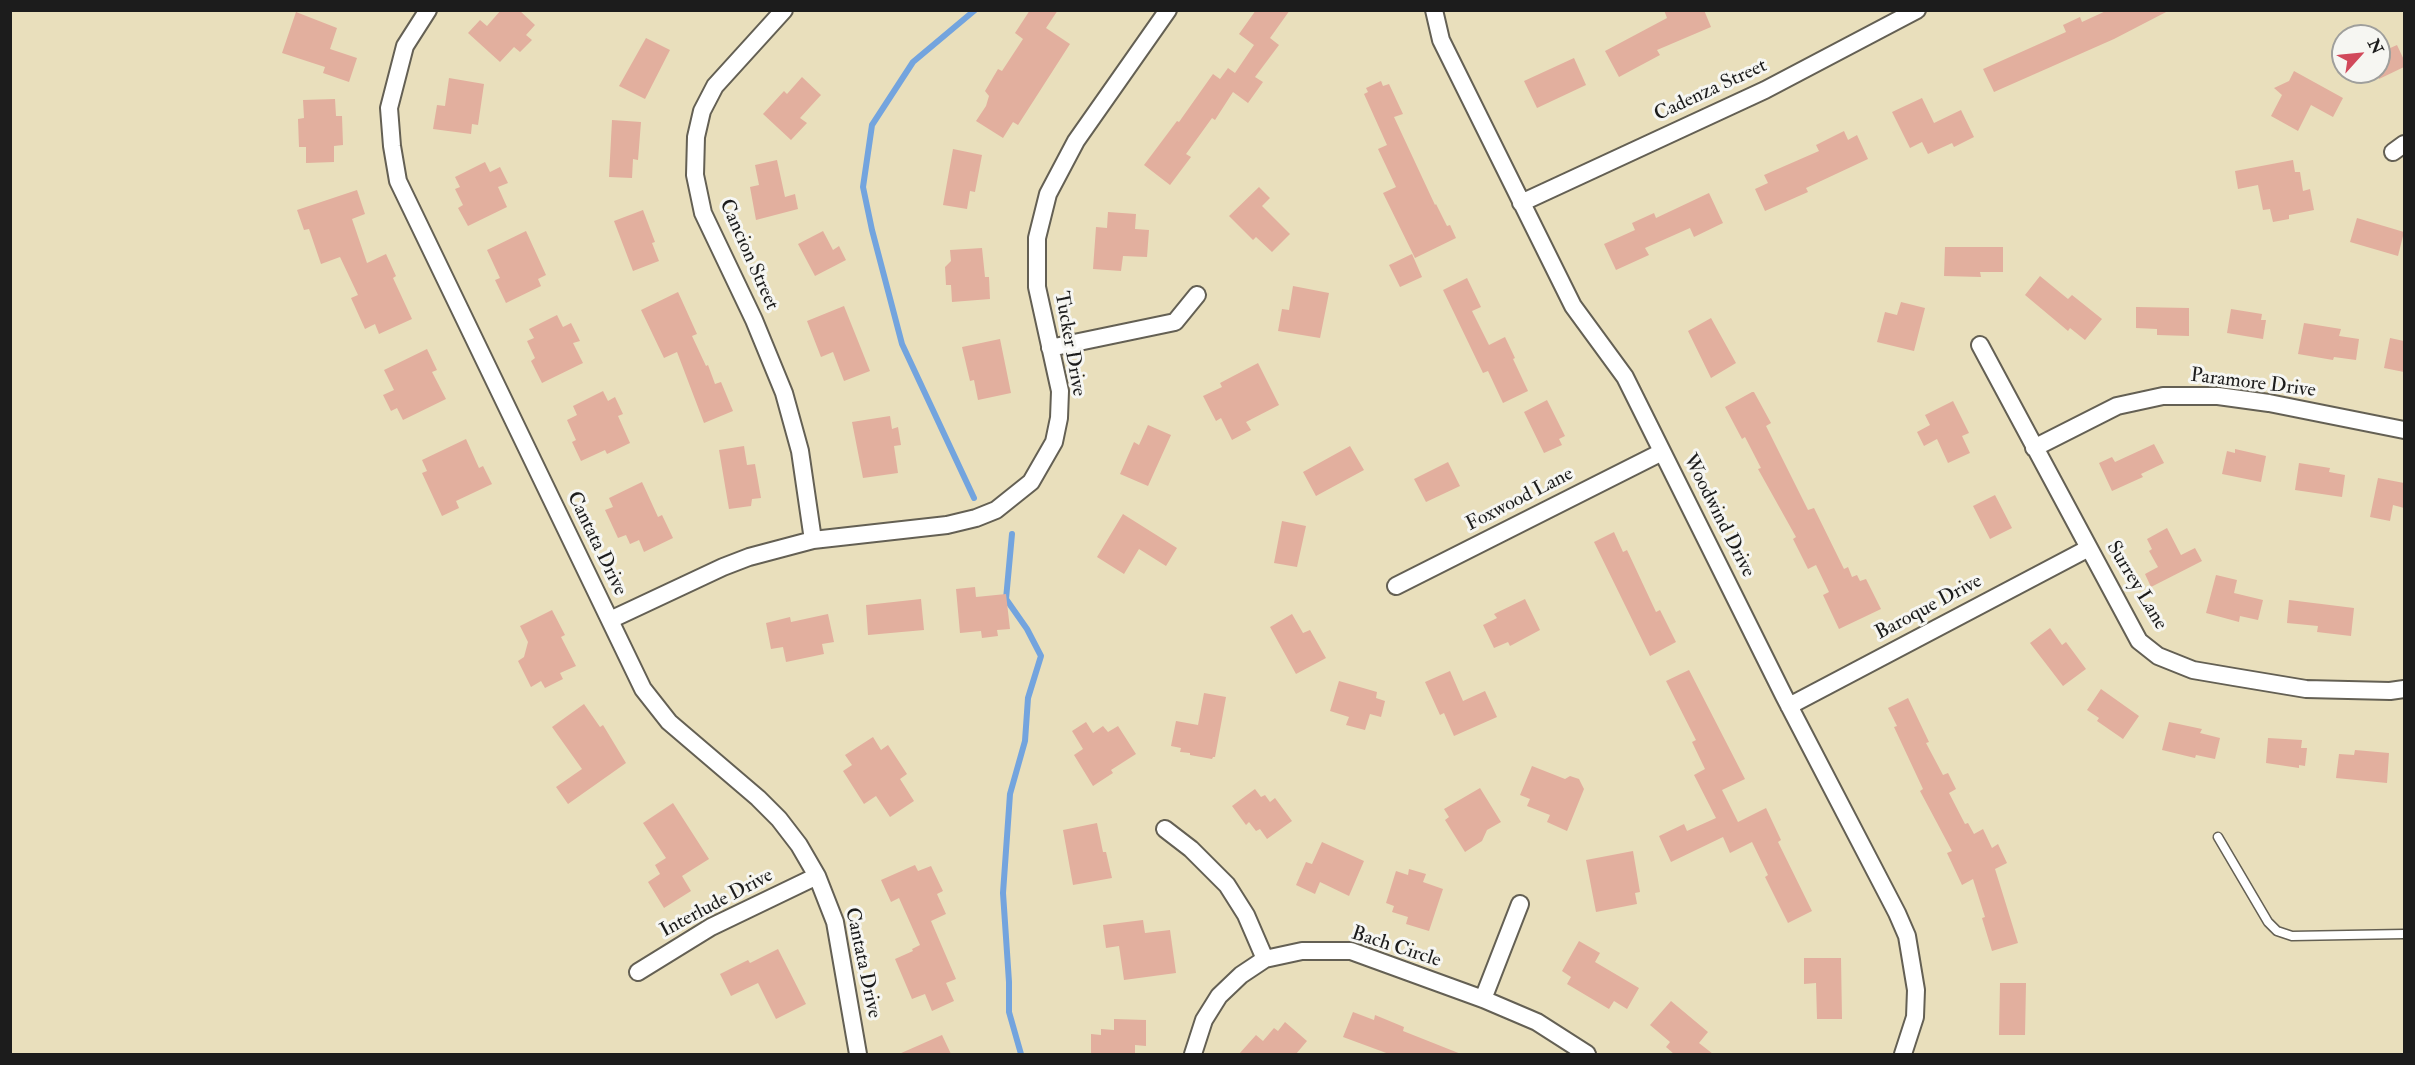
<!DOCTYPE html>
<style>
body{margin:0}
#map{position:relative;width:2415px;height:1065px;overflow:hidden;background:#e9dfbc;font-family:"IM FELL Double Pica",serif}
canvas{display:block}
.frame{position:absolute;inset:0;border:12px solid #1c1c1c;pointer-events:none}
.north{position:absolute;left:2331px;top:24px;width:60px;height:60px;box-sizing:border-box;background:#f6f6f2;border:2px solid #9f9f9c;border-radius:50%;rotate:63deg;font-size:16px;font-weight:700;line-height:24px;text-align:center;color:#1c1c1c}
.north::after{content:'';display:block;margin:auto;width:21px;height:27px;background:#d1495b;clip-path:polygon(50% 0,100% 100%,50% 72%,0 100%)}
</style>
<div id="map">
<canvas width="2415" height="1065"></canvas>
<div class="frame"></div>
<div class="north">N</div>
</div>
<script>
const ctx = document.querySelector('canvas').getContext('2d');
ctx.lineJoin = 'round';
const toPath = rows => new Path2D(rows.map(r => 'M' + r).join(''));
function stroke(path, color, width, dash) { ctx.strokeStyle = color; ctx.lineWidth = width; ctx.lineCap = dash ? 'butt' : 'round'; ctx.setLineDash(dash || []); ctx.stroke(path); }
function paint(path, color) { ctx.fillStyle = color; ctx.fill(path, 'evenodd'); }
function write(font, color, halo, rows, align = 'center') {
  ctx.font = font + ' "IM FELL Double Pica",serif'; ctx.lineWidth = 6; ctx.setLineDash([]); ctx.textBaseline = 'middle'; ctx.strokeStyle = halo; ctx.fillStyle = color; for (const [text, x, y, turn = 0] of rows) {
    ctx.save(); ctx.translate(x, y); ctx.rotate((+turn || 0) * Math.PI / 180); ctx.textAlign = isNaN(turn) ? turn : align; if (halo) ctx.strokeText(text, 0, 0); ctx.fillText(text, 0, 0); ctx.restore();
  }
}
const stream = toPath([
 [974,498,902,344,872,230,863,187,872,125,913,62,975,10],
 [1012,534,1006,599,1027,629,1041,656,1028,698,1025,741,1010,794,1003,893,1009,982,1009,1012,1021,1054]
]);
const building = toPath([
 [501,10,519,10,535,25,526,35,532,40,520,52,514,47,500,62,468,33,480,20,487,26],
 [1030,10,1058,10,1046,28,1070,44,1018,125,1013,122,1003,138,976,121,986,106,989,96,985,91,998,69,1002,71,1023,39,1015,33],
 [1256,10,1290,10,1270,38,1279,45,1255,77,1263,82,1248,103,1233,92,1215,120,1212,118,1186,154,1191,157,1170,185,1144,165,1177,121,1179,122,1213,74,1220,79,1228,68,1235,73,1254,45,1239,34],
 [1664,10,1704,10,1711,27,1657,50,1660,55,1619,77,1605,51,1667,18],
 [2108,10,2170,10,2114,39,1994,92,1983,69,2066,32,2063,25,2080,17,2082,22],
 [296,12,337,28,330,49,357,58,349,82,323,73,325,67,282,53],
 [646,38,670,50,645,99,619,86],
 [2397,45,2404,60,2404,67,2379,79,2379,53],
 [1574,58,1586,85,1537,108,1524,81],
 [2294,71,2343,98,2333,117,2311,105,2298,131,2271,116,2282,95,2274,88,2289,81],
 [802,77,821,95,800,118,807,123,791,140,763,114,784,91,787,94],
 [449,78,484,84,478,125,472,124,471,134,433,129,437,105,445,106],
 [1381,81,1383,86,1389,84,1403,114,1394,117,1435,205,1436,204,1447,226,1450,225,1456,238,1415,258,1383,193,1396,187,1378,149,1387,145,1364,94,1368,92,1366,88],
 [1922,98,1934,123,1961,110,1974,137,1954,147,1952,143,1928,154,1922,142,1910,148,1892,112],
 [335,99,336,116,342,116,343,145,334,146,334,162,306,163,306,147,299,147,298,119,304,118,303,100],
 [612,120,641,122,638,160,633,159,632,178,609,177],
 [1844,131,1848,140,1857,135,1868,159,1806,188,1808,192,1765,211,1755,189,1768,183,1764,175,1819,151,1816,145],
 [953,149,982,155,975,192,970,191,967,209,943,205],
 [777,160,785,197,795,194,798,209,756,220,750,187,759,185,755,165],
 [2293,160,2295,172,2300,172,2303,191,2310,189,2314,210,2289,215,2289,219,2273,222,2270,209,2263,210,2258,185,2238,189,2235,171],
 [485,162,490,172,500,167,508,183,498,187,507,207,468,226,458,208,463,205,455,189,460,187,455,177],
 [1259,187,1270,198,1262,206,1290,234,1272,252,1256,237,1253,240,1229,216],
 [357,190,365,214,352,219,367,263,386,254,396,276,393,278,412,319,379,334,375,324,365,329,351,298,358,295,340,257,321,264,309,229,304,230,297,210],
 [1709,193,1723,223,1694,237,1690,228,1645,248,1649,255,1616,270,1604,244,1635,230,1632,223,1654,213,1656,218],
 [643,210,655,242,652,243,659,261,633,271,614,221],
 [1108,212,1136,214,1135,229,1149,230,1147,257,1123,256,1121,271,1093,269,1096,227,1107,228],
 [2357,218,2404,232,2398,256,2350,242],
 [526,231,546,275,538,279,541,286,506,303,495,280,500,278,487,250],
 [823,231,833,250,839,246,846,260,815,276,798,244],
 [1945,247,2003,247,2003,272,1980,272,1981,277,1944,276],
 [982,248,985,277,989,277,990,299,952,302,951,285,946,285,945,267,951,261,950,250],
 [1412,254,1422,277,1400,287,1389,265],
 [2040,276,2068,299,2072,295,2102,319,2085,340,2070,328,2068,331,2025,295],
 [1467,278,1481,307,1472,311,1489,345,1505,337,1515,358,1513,359,1528,391,1503,403,1488,371,1483,373,1443,290],
 [1293,286,1329,293,1320,338,1278,331,1282,309,1289,310],
 [678,292,697,334,692,336,706,366,708,365,715,384,721,382,733,411,704,423,677,352,664,358,641,310],
 [1901,302,1925,308,1914,351,1877,342,1885,312,1897,315],
 [844,306,870,371,844,381,833,352,821,357,807,321],
 [2136,307,2189,308,2189,336,2157,335,2157,329,2136,328],
 [2231,309,2262,314,2261,320,2266,320,2263,339,2227,333],
 [557,315,563,327,571,323,580,341,573,343,583,363,542,383,531,361,535,358,527,341,534,338,529,329],
 [1711,318,1736,363,1711,378,1688,331],
 [2304,323,2341,329,2339,336,2359,339,2356,360,2334,357,2333,360,2298,354],
 [2390,338,2404,341,2404,372,2384,368],
 [1000,339,1011,393,978,400,974,380,970,381,962,347],
 [427,349,437,370,432,372,446,399,403,420,397,408,391,411,383,395,394,390,384,370],
 [1258,363,1279,405,1246,422,1251,430,1232,440,1221,418,1216,421,1203,396,1222,387,1220,383],
 [603,391,608,401,615,397,623,414,618,416,630,443,607,454,605,450,581,461,572,442,576,440,567,420,577,415,573,406],
 [1752,392,1754,392,1771,423,1766,426,1808,510,1814,508,1844,569,1848,567,1852,577,1857,575,1860,581,1866,579,1881,609,1839,629,1823,595,1829,592,1816,565,1808,569,1793,539,1796,537,1758,469,1761,468,1745,437,1742,439,1725,407],
 [1547,400,1565,436,1559,439,1562,445,1544,453,1524,412],
 [1953,401,1969,433,1962,436,1970,453,1948,463,1937,439,1924,446,1917,432,1930,425,1925,415],
 [890,416,892,429,898,427,901,445,894,446,898,473,863,478,852,422],
 [1148,425,1171,435,1148,486,1120,474,1134,442,1139,445],
 [466,439,479,468,483,466,492,484,456,501,459,508,442,516,422,473,427,471,422,460],
 [2154,444,2164,463,2141,474,2143,477,2112,491,2099,463,2112,457,2115,462],
 [744,446,747,465,755,464,761,498,752,499,751,506,729,509,719,450],
 [1350,446,1364,470,1316,496,1303,472],
 [2235,449,2266,456,2261,482,2222,474,2227,451,2235,453],
 [1448,462,1460,486,1426,502,1414,479],
 [2299,463,2330,468,2329,472,2345,475,2342,497,2295,490],
 [2378,478,2404,483,2404,508,2393,505,2390,521,2370,517],
 [642,482,658,517,662,515,673,538,644,552,639,540,630,544,626,535,618,538,605,510,613,507,609,498],
 [1995,495,2012,528,1990,539,1973,506],
 [1123,514,1177,548,1166,566,1139,549,1124,574,1097,557],
 [1282,521,1306,526,1297,567,1274,563],
 [2167,528,2181,555,2195,548,2202,561,2151,587,2145,574,2158,567,2149,551,2152,549,2147,539],
 [1614,532,1623,552,1627,550,1656,612,1660,610,1676,642,1650,656,1594,542],
 [2216,575,2237,580,2234,593,2263,600,2258,620,2240,616,2239,622,2206,613],
 [975,587,976,597,1006,594,1010,629,997,630,998,636,982,638,981,631,960,633,956,589],
 [921,599,924,630,868,635,866,605],
 [1525,599,1540,630,1510,646,1508,642,1494,648,1483,625,1497,618,1494,614],
 [2289,600,2354,608,2351,636,2317,632,2318,626,2287,623],
 [552,610,565,635,561,637,576,666,560,673,563,679,545,688,541,681,531,687,518,661,524,657,528,642,520,626],
 [828,614,834,642,822,644,824,654,786,662,783,647,771,649,766,623,790,617,791,622],
 [1292,614,1303,633,1310,630,1326,658,1296,674,1270,627],
 [2050,628,2062,645,2066,642,2086,669,2063,686,2030,643],
 [1689,670,1745,779,1722,790,1738,822,1766,808,1781,840,1778,842,1812,911,1788,923,1765,877,1768,875,1752,842,1730,853,1723,837,1671,862,1659,836,1684,824,1687,831,1716,818,1694,775,1705,769,1692,742,1696,740,1666,681],
 [1450,671,1463,701,1485,691,1497,717,1454,736,1444,713,1440,715,1425,682],
 [1339,681,1377,692,1376,698,1385,701,1381,717,1370,714,1365,730,1346,725,1349,717,1330,711],
 [2101,689,2139,716,2123,739,2097,721,2099,718,2087,710],
 [1204,693,1226,697,1215,757,1213,757,1212,759,1190,755,1190,753,1180,752,1181,748,1171,746,1176,721,1198,725],
 [1908,698,1929,742,1926,743,1943,775,1948,773,1956,789,1949,793,1965,824,1968,823,1974,834,1983,829,1992,848,1998,844,2007,863,1995,869,2018,943,1992,951,1982,918,1985,917,1973,879,1962,885,1947,853,1952,851,1920,791,1923,789,1894,727,1897,726,1888,708],
 [584,704,600,727,603,725,626,763,568,804,556,787,582,769,552,727],
 [1086,722,1093,733,1103,726,1108,732,1118,726,1136,754,1111,770,1113,773,1093,786,1074,755,1083,749,1072,731],
 [2169,722,2202,729,2200,733,2220,738,2215,759,2196,755,2195,758,2162,750],
 [873,737,881,750,888,745,907,774,900,779,914,801,890,817,876,796,864,804,843,771,852,765,845,755],
 [2268,738,2302,740,2301,748,2307,748,2305,766,2299,765,2299,768,2266,763],
 [2355,750,2389,753,2387,783,2336,778,2339,754,2354,755],
 [1532,766,1565,779,1570,776,1579,779,1584,789,1567,831,1547,822,1550,815,1527,806,1530,799,1520,795],
 [1480,788,1501,822,1487,830,1482,841,1465,852,1445,820,1449,817,1444,809],
 [1255,789,1261,797,1265,795,1270,802,1275,798,1292,821,1267,839,1260,829,1256,831,1249,822,1246,825,1232,806],
 [673,803,709,859,682,876,691,891,664,908,648,882,660,874,655,865,666,858,643,823],
 [1097,823,1103,852,1106,852,1112,878,1073,885,1063,830],
 [1322,842,1364,861,1349,896,1320,882,1315,894,1296,885,1306,862,1312,864],
 [1633,851,1640,892,1635,893,1637,904,1596,912,1586,860],
 [915,865,918,871,931,866,943,891,937,894,946,914,931,921,956,979,946,983,954,1001,932,1011,925,994,912,999,895,959,913,951,912,949,920,945,899,898,891,902,881,880],
 [1409,869,1426,874,1423,882,1443,889,1429,931,1406,924,1408,917,1392,912,1394,906,1386,903,1396,871,1408,875],
 [1143,920,1145,933,1170,930,1176,973,1124,980,1119,946,1106,948,1103,925],
 [1579,941,1600,953,1595,962,1639,988,1627,1009,1614,1001,1609,1009,1567,984,1571,977,1562,971],
 [778,949,806,1004,776,1019,758,983,731,996,720,974,748,960,750,963],
 [1804,958,1841,958,1842,1019,1817,1019,1816,983,1804,984],
 [2000,983,2026,983,2025,1035,1999,1035],
 [1671,1001,1708,1032,1699,1043,1713,1054,1674,1054,1666,1047,1670,1042,1650,1025],
 [1353,1012,1374,1020,1375,1015,1404,1027,1403,1031,1461,1054,1389,1054,1343,1037],
 [1114,1019,1146,1020,1146,1046,1135,1045,1135,1054,1091,1054,1091,1034,1101,1035,1101,1029,1114,1030],
 [1285,1022,1307,1041,1296,1054,1239,1054,1256,1035,1263,1041,1274,1028,1278,1031],
 [942,1035,951,1054,899,1054]
]);
const service = toPath([
 [2218,837,2268,922,2277,931,2292,936,2404,934]
]);
const minor = toPath([
 [428,10,405,46,389,108,392,146,398,181,643,689,669,722,758,798,779,819,799,845,817,876,835,922,858,1054],
 [784,10,715,86,702,111,696,137,695,175,703,213,754,320,784,393,800,451,813,540],
 [1434,10,1441,40,1573,306,1625,377,1784,696,1897,913,1907,936,1916,990,1915,1017,1903,1054],
 [2393,152,2404,144],
 [1521,203,1765,90,1917,10],
 [1980,345,2139,641,2158,656,2193,670,2234,677,2306,689,2390,691,2404,689],
 [1050,348,1175,322,1197,295],
 [2034,448,2117,406,2163,396,2218,396,2269,403,2404,430],
 [1396,586,1662,452],
 [610,620,723,567,749,557,813,540,947,525,976,518,996,510,1031,482,1054,442,1059,418,1060,391,1037,287,1037,238,1048,194,1076,141,1168,10],
 [1789,706,2089,548],
 [1165,829,1191,849,1227,885,1246,915,1265,959],
 [638,972,711,927,817,876],
 [1483,999,1520,904],
 [1193,1054,1204,1020,1219,996,1241,975,1265,959,1302,951,1351,951,1483,999,1537,1022,1587,1054]
]);
const streetNames = [
 ["Cadenza Street",1711,91,-25],
 ["Cancion Street",748,255,66],
 ["Tucker Drive",1069,344,80],
 ["Paramore Drive",2253,384,7],
 ["Foxwood Lane",1520,500,-27],
 ["Woodwind Drive",1718,516,63],
 ["Cantata Drive",596,544,64],
 ["Surrey Lane",2136,586,59],
 ["Baroque Drive",1929,608,-28],
 ["Interlude Drive",717,904,-28],
 ["Bach Circle",1396,948,18],
 ["Cantata Drive",862,963,78]
];
stroke(stream, '#73a4de', 6);
paint(building, '#e2af9e');
stroke(service, '#646054', 11);
stroke(minor, '#646054', 20);
stroke(service, '#fff', 8);
stroke(minor, '#fff', 16);
write('20px', '#1c1c1c', '#f6f6f2', streetNames);
</script>
